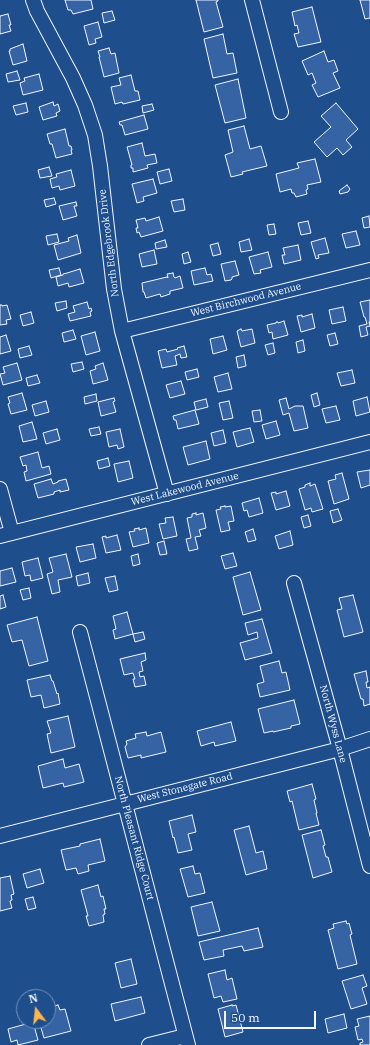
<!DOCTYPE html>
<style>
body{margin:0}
#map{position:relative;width:370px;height:1045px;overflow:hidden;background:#1f4e8c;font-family:"IBM Plex Serif",serif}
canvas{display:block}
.north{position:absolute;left:16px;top:989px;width:40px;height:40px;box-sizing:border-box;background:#1f4e8c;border:1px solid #7391ba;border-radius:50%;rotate:345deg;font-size:11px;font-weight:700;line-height:16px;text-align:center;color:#f2f6ff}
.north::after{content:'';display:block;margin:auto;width:14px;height:18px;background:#ffb74d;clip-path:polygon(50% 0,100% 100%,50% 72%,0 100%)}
.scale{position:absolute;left:224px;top:1011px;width:92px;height:18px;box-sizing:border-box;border:2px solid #f2f6ff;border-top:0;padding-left:5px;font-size:12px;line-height:14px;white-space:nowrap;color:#f2f6ff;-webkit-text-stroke:3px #1f4e8c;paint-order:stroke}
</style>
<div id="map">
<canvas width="370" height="1045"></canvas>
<div class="north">N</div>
<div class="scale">50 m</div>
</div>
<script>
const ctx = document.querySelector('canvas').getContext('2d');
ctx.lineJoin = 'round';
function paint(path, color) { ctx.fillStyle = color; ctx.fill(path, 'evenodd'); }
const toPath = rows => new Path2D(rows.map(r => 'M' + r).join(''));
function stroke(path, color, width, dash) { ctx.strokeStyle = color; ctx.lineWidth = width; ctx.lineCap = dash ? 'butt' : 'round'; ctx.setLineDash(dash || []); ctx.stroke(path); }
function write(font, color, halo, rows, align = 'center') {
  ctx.font = font + ' "IBM Plex Serif",serif'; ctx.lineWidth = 3; ctx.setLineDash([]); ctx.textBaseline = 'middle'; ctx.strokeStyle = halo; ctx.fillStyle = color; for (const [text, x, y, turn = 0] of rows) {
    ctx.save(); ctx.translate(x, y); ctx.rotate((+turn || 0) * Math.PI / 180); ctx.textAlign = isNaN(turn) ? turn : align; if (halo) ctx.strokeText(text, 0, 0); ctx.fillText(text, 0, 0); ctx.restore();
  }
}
const building = toPath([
 [65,0,91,0,93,9,73,14,71,10,68,10,65,0],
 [196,0,218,0,218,1,216,2,223,27,204,32,196,0],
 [360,0,370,0,370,18,365,19,360,0],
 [312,7,321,42,298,47,294,34,299,33,297,25,295,26,292,12,312,7],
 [112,11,115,20,104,23,102,13,112,11],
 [8,14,11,25,9,25,11,31,0,34,0,16,8,14],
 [98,22,102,37,95,39,96,43,89,45,84,26,98,22],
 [223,34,227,54,233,53,237,73,213,78,204,39,223,34],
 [23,44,27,61,13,65,9,51,10,51,10,49,23,44],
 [109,48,111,54,115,53,119,73,104,77,99,57,100,57,98,51,109,48],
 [324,51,328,62,334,60,338,71,333,73,340,88,318,97,312,85,316,83,312,73,308,75,302,61,324,51],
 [17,71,20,80,8,82,6,74,17,71],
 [39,74,43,90,23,95,20,83,25,81,24,78,39,74],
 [131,75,135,91,138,91,140,100,123,104,122,102,115,104,111,87,121,85,119,78,131,75],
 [238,79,246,118,225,123,215,85,238,79],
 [53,102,54,106,58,104,60,111,56,113,57,116,43,120,39,107,53,102],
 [26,103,28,112,16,115,13,106,26,103],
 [336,103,358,129,346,140,352,147,343,155,337,148,327,157,314,142,331,127,321,116,336,103],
 [152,104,154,110,143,113,142,106,152,104],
 [144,115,148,129,125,135,122,125,120,125,119,122,144,115],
 [244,126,250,149,261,146,267,166,242,172,243,174,231,177,225,155,233,152,228,130,244,126],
 [65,129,69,146,71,146,72,150,71,150,72,154,56,158,52,144,50,144,47,134,65,129],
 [142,143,145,156,155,154,157,163,147,165,148,168,133,172,133,168,131,168,131,165,132,165,127,147,142,143],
 [315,159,321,182,307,185,308,189,306,190,307,194,296,197,294,193,292,193,291,189,280,192,276,174,299,168,297,163,315,159],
 [49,167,52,176,40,178,38,170,49,167],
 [169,169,172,181,160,184,157,172,169,169],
 [71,170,75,186,60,190,59,186,52,188,50,179,57,177,56,174,71,170],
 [153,179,157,193,143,197,144,201,137,203,132,184,153,179],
 [347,185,350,189,348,192,340,194,339,191,347,185],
 [54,198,56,204,46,207,44,200,54,198],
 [183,199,185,210,174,212,171,201,183,199],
 [76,202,77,206,74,206,77,216,63,220,59,206,76,202],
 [369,216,370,227,364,228,362,218,369,216],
 [159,217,163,231,141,237,139,232,137,233,136,228,138,228,136,220,145,218,146,221,159,217],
 [308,221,311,233,301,235,298,223,308,221],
 [274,224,276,234,269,235,267,225,274,224],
 [356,231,360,245,346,248,342,234,356,231],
 [57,234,59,242,48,245,46,236,57,234],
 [77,235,81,253,58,260,54,245,69,241,68,238,77,235],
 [325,238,329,253,318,255,319,258,316,259,311,242,325,238],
 [249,239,252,250,241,252,239,242,249,239],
 [165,240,167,247,156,249,155,243,165,240],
 [218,243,221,254,213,256,210,245,218,243],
 [298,245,301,260,284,264,282,255,285,255,283,248,298,245],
 [154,250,157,264,142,267,139,254,154,250],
 [188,252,191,262,184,264,182,254,188,252],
 [268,252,272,267,260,270,261,273,254,274,249,257,268,252],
 [235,261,239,275,232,277,232,279,231,280,225,281,221,264,235,261],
 [59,268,61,275,51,278,49,270,59,268],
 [205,268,207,275,211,274,213,281,194,285,191,271,205,268],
 [80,269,84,283,69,287,68,283,58,286,56,277,63,275,63,274,67,273,80,269],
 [173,273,174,277,175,278,180,276,183,288,170,291,170,294,161,297,160,294,146,298,144,292,143,292,142,283,167,277,168,278,167,274,173,273],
 [370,300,370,322,369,322,370,326,366,327,368,335,361,337,359,326,367,324,365,317,364,317,360,302,370,300],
 [66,301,67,308,57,311,55,303,66,301],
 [87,302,89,309,91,308,92,311,90,312,91,316,70,321,68,314,75,312,73,306,87,302],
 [0,305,2,305,2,306,7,305,11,319,6,320,7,324,0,325,0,305],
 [343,307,346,321,332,324,329,310,343,307],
 [31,312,34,323,23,326,20,315,31,312],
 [312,314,315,328,301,332,297,316,302,315,302,317,312,314],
 [284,321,288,335,273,339,272,332,269,333,267,325,276,323,276,322,278,322,278,323,284,321],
 [241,329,242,331,252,329,255,343,241,347,237,331,241,329],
 [73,330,76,339,64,342,62,333,73,330],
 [95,332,100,351,86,355,81,336,95,332],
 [335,333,338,344,330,346,327,335,335,333],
 [6,335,11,351,0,354,0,337,6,335],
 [223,336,227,350,213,354,210,339,223,336],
 [303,340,305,351,298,353,296,342,303,340],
 [273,343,275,353,268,355,265,345,273,343],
 [29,346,32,355,20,358,18,349,29,346],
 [184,346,187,357,181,358,180,354,175,356,177,365,162,368,158,351,166,349,167,352,178,349,177,348,184,346],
 [244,355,246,366,238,368,236,357,244,355],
 [82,362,84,369,73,372,71,364,82,362],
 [17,363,22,380,3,385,0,374,5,373,3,367,17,363],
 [103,363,108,380,93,384,90,371,96,369,95,366,103,363],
 [197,369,199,377,187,380,185,372,197,369],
 [352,370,355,383,341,386,337,373,352,370],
 [228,373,232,389,218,392,214,377,228,373],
 [37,375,40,383,28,386,26,378,37,375],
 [181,381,185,394,170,398,166,385,181,381],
 [22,393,27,410,11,414,8,404,10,403,8,397,22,393],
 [317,393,320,405,314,407,311,395,317,393],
 [96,394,97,401,85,404,84,397,96,394],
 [367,397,370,412,356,416,353,401,367,397],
 [114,398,115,401,113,402,116,412,101,416,98,402,114,398],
 [286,398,289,409,295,406,303,406,308,428,294,431,289,413,283,415,279,400,286,398],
 [206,399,208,407,196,410,194,402,206,399],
 [46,401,49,412,35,416,32,405,46,401],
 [229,401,233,418,223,420,219,403,229,401],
 [336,406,340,420,326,423,322,409,336,406],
 [195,410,199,424,178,429,176,420,174,420,173,416,195,410],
 [260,410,262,421,254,422,252,411,260,410],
 [276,421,280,435,266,439,262,425,276,421],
 [32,422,37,439,23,442,19,426,32,422],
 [99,427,101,434,91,436,89,429,99,427],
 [250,428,254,442,237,447,233,432,250,428],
 [57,429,60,440,46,444,43,433,57,429],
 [120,429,124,447,118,449,117,445,109,447,106,432,120,429],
 [223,430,226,443,214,446,211,433,223,430],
 [206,441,210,459,188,465,183,447,206,441],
 [38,452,42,468,49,466,51,474,26,481,24,472,27,471,26,465,23,466,20,457,38,452],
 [108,458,110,466,99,469,97,461,108,458],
 [129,461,133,478,118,482,114,464,129,461],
 [370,470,370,485,361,488,357,472,370,470],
 [342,473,349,499,334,504,328,481,336,479,335,475,342,473],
 [51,479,53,484,58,482,58,481,66,479,69,490,60,492,60,490,54,492,54,494,38,498,34,484,51,479],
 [310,483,310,486,315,484,323,509,312,512,311,508,305,510,299,489,305,487,305,485,310,483],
 [286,491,290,506,276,510,271,493,276,492,276,494,286,491],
 [259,498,263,513,249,517,247,510,244,511,242,503,259,498],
 [225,506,225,507,231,506,234,521,228,522,230,530,221,532,216,510,221,509,220,507,225,506],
 [338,509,342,520,333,523,330,511,338,509],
 [196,513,196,515,203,513,206,528,199,530,201,536,195,537,198,549,189,551,186,539,191,538,187,518,192,517,192,514,196,513],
 [308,515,311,526,304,528,301,517,308,515],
 [173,517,177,536,163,539,159,524,166,523,165,518,173,517],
 [139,528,139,530,146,528,149,543,133,547,129,532,135,531,134,529,139,528],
 [253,529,256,540,248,542,245,532,253,529],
 [290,531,293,545,279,549,275,536,290,531],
 [117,535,121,550,106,553,102,537,106,536,106,538,117,535],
 [164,541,167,554,160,555,157,543,164,541],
 [93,544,96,558,80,562,76,547,93,544],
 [233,553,237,566,225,569,221,556,233,553],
 [66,554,72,577,58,580,60,592,52,594,47,574,53,572,49,558,66,554],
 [138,554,140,564,133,566,131,556,138,554],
 [38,558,43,578,31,581,30,575,25,576,22,562,38,558],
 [12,568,16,582,0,586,0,571,12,568],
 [250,572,261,610,243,615,233,577,250,572],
 [88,573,90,583,78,586,76,576,88,573],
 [115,576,118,590,109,592,105,578,115,576],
 [29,588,31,598,23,600,20,590,29,588],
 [3,595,6,607,0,609,0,596,3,595],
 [353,595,363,632,344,637,337,610,342,609,339,598,353,595],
 [127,612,133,634,115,639,113,630,116,629,113,616,127,612],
 [37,617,48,661,29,666,22,640,12,642,7,625,37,617],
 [262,619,272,653,245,660,240,643,258,638,257,632,248,635,245,623,262,619],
 [143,632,145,639,135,642,133,634,143,632],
 [145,653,146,660,141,662,143,671,139,672,140,677,144,676,146,685,135,687,133,679,135,679,133,673,124,675,120,659,145,653],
 [279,661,282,673,286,672,290,690,260,697,257,684,264,682,260,666,279,661],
 [366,671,368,682,366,682,367,688,370,687,370,704,364,706,363,699,361,699,354,674,366,671],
 [50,675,52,681,53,681,57,694,58,693,60,704,44,708,41,695,31,697,27,680,50,675],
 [294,700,300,724,291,726,291,728,273,732,273,731,264,733,258,709,294,700],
 [68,716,75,747,51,753,47,734,51,733,47,721,68,716],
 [231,722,236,741,215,746,214,742,201,746,197,731,231,722],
 [146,732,147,736,161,732,166,752,141,758,141,755,128,758,125,747,127,744,126,741,136,738,135,734,146,732],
 [63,759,65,768,79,764,84,782,64,787,63,783,43,788,38,766,63,759],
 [312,784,316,799,314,800,317,813,316,813,319,825,299,830,292,801,290,802,287,791,312,784],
 [192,815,196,832,188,834,192,850,178,853,174,837,173,838,169,821,192,815],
 [249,826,256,853,263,851,267,869,246,875,234,830,249,826],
 [321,830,325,845,323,846,326,857,328,857,332,872,313,878,302,835,321,830],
 [100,839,105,861,88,865,89,871,78,874,76,868,66,870,61,850,80,846,80,844,100,839],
 [193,866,195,874,200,873,205,893,188,897,180,869,193,866],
 [40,869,44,883,27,888,23,874,40,869],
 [10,876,14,894,11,895,12,900,10,901,12,908,0,911,0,878,10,876],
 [98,885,101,897,103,896,106,909,104,909,105,914,103,915,104,922,89,926,86,916,88,916,81,890,98,885],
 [33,897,36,908,28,910,25,899,33,897],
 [212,902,220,931,198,936,191,907,212,902],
 [346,921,347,924,349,923,352,934,350,935,357,964,338,969,328,930,334,928,333,924,346,921],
 [258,928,263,947,244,951,242,946,223,950,224,956,204,960,199,942,258,928],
 [131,959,137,984,121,988,115,963,131,959],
 [225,970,227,980,232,978,237,999,223,1002,221,996,214,998,208,974,225,970],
 [363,975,367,986,362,988,367,1004,351,1009,342,981,363,975],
 [141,997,145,1013,115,1021,111,1004,141,997],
 [58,1005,60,1010,65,1009,71,1031,44,1038,39,1021,48,1021,48,1008,58,1005],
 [232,1005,232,1006,236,1005,243,1032,225,1037,218,1009,232,1005],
 [344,1014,347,1028,328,1033,325,1019,344,1014],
 [370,1016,370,1045,360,1045,360,1043,363,1042,362,1039,358,1040,355,1027,359,1026,357,1019,370,1016],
 [33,1022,38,1040,18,1045,17,1040,11,1042,8,1029,33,1022]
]);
const minor = toPath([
 [33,0,37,11,73,78,85,105,95,135,100,166,114,289,122,331,167,494],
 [252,0,281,112],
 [122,331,370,270],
 [0,489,12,533],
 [0,536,370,442],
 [294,583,340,749,370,866],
 [80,632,188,1045],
 [0,836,340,749,370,739],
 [149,1045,185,1036]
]);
const streetNames = [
 ["North Edgebrook Drive",109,243,-97],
 ["West Birchwood Avenue",246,300,-14],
 ["West Lakewood Avenue",185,489,-14],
 ["North Wyss Lane",333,724,75],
 ["West Stonegate Road",185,788,-14],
 ["North Pleasant Ridge Court",134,838,75]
];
paint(building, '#3563a3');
stroke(building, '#f2f6ff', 1);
stroke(minor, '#f2f6ff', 16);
stroke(minor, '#1f4e8c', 14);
write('10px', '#f2f6ff', '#1f4e8c', streetNames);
</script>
